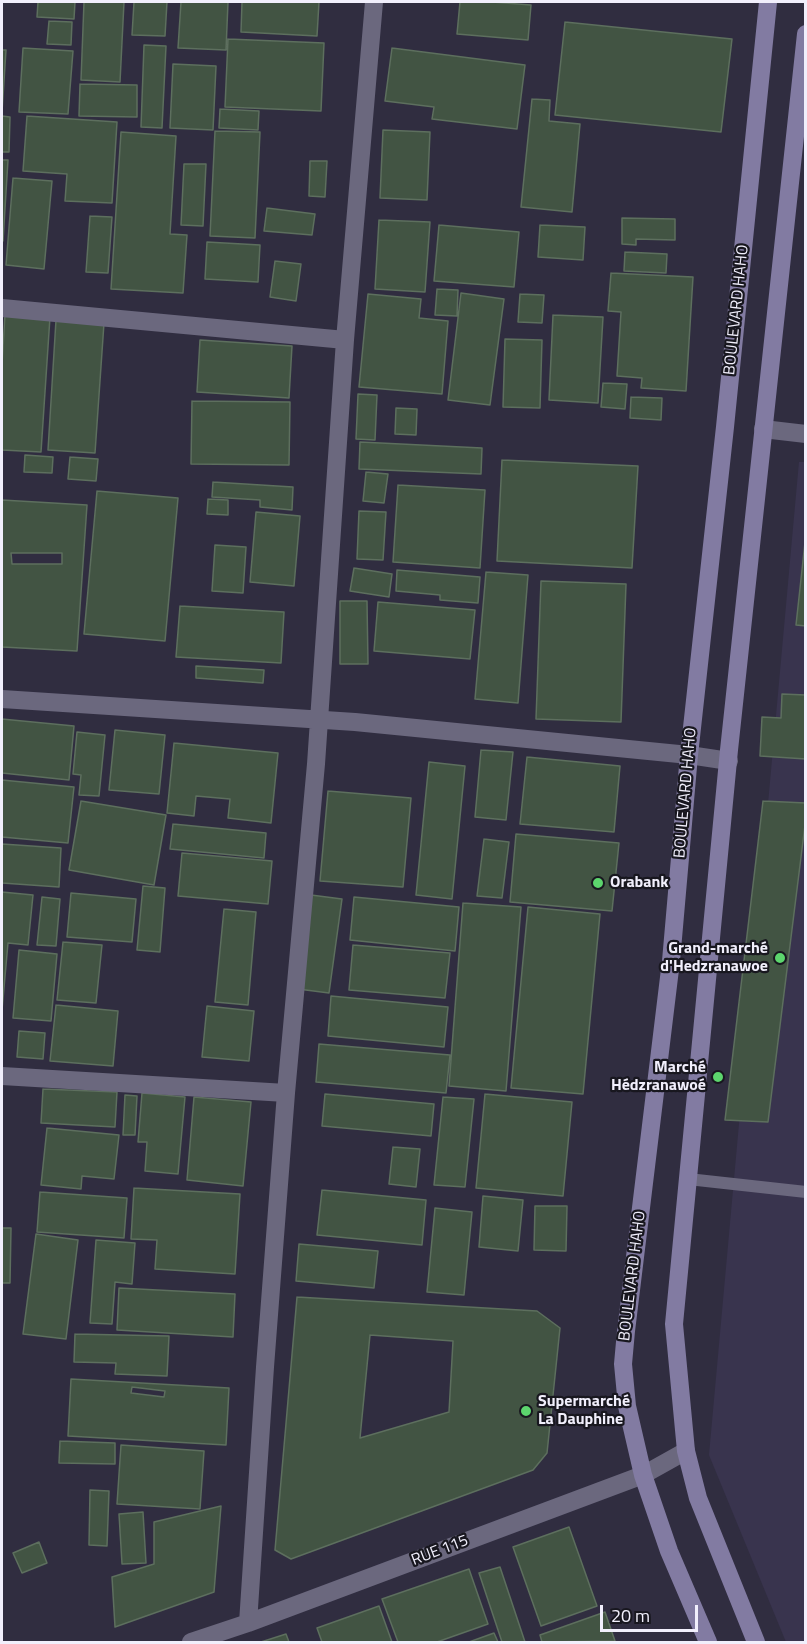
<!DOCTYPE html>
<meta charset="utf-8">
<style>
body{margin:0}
#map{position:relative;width:807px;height:1644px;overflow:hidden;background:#302d40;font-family:"Titillium Web",sans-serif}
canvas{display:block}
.frame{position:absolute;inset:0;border:3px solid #f1effc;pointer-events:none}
.scale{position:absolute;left:600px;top:1605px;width:98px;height:27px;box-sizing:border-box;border:3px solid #f1effc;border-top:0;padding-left:8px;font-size:18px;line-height:21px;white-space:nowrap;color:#f1effc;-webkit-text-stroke:4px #18171f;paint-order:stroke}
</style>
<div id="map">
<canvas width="807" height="1644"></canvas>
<div class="frame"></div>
<div class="scale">20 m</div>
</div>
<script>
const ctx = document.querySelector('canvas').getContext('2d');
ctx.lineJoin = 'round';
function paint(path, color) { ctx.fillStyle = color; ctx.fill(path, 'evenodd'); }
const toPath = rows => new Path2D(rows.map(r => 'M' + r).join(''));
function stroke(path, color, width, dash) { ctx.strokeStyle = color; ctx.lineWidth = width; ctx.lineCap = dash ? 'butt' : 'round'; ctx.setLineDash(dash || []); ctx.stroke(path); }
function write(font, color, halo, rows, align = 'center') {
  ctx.font = font + ' "Titillium Web",sans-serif'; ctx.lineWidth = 4.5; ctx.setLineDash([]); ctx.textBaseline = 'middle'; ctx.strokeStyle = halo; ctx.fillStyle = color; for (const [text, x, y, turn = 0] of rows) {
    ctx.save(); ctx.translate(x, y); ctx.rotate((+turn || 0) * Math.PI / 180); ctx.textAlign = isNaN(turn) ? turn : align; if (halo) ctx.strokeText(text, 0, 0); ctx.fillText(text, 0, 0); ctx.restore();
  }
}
const built = toPath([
 [799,462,805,462,805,1642,786,1642,709,1455]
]);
const building = toPath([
 [38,2,75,2,74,19,37,17,38,2],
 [84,2,124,2,120,82,81,80,84,2],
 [134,2,167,2,165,36,132,35,134,2],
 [181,2,228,2,226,50,178,48,181,2],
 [242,2,319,2,317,36,241,32,242,2],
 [460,2,492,2,531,5,528,40,457,34,460,2],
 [49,21,72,22,71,45,47,44,49,21],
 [565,22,732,39,721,132,555,115,565,22],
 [228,39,324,43,321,111,225,107,228,39],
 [144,45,166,46,162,128,141,127,144,45],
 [23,48,73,51,68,114,19,112,23,48],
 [392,48,525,65,517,129,432,119,434,107,385,101,392,48],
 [2,50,6,50,2,112,2,50],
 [173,64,216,66,213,130,170,128,173,64],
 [80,84,137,85,137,117,79,116,80,84],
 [532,99,550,100,549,121,580,124,572,212,521,207,532,99],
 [220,109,259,111,258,130,219,128,220,109],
 [2,116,10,117,9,152,2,152,2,116],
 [27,116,117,122,112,203,65,201,67,174,23,171,27,116],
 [383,130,430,132,427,200,380,198,383,130],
 [215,131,260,132,255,238,210,236,215,131],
 [121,132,176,136,170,234,187,235,183,293,111,289,121,132],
 [2,160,8,160,3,241,2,241,2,160],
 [310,161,327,161,325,197,309,196,310,161],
 [184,164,206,164,203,226,181,225,184,164],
 [13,178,52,181,44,269,6,265,13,178],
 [267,208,315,214,312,235,264,231,267,208],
 [90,216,112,217,108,273,86,272,90,216],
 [622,218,675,219,675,240,636,239,636,245,622,244,622,218],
 [379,220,430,222,425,292,375,289,379,220],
 [439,225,519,232,514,287,434,281,439,225],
 [540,225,585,227,583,260,538,257,540,225],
 [207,242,260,245,258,282,205,279,207,242],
 [625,252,667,254,666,273,624,271,625,252],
 [275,261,301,264,296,301,270,297,275,261],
 [611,273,693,277,686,391,641,388,642,378,617,376,621,312,608,311,611,273],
 [437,289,458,290,457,316,435,315,437,289],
 [461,293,504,299,490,405,448,400,461,293],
 [368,294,421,299,419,318,448,321,442,394,359,387,368,294],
 [520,294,544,295,542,323,518,322,520,294],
 [5,314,50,317,41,452,2,450,2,364,5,314],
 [553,315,603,317,598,403,549,400,553,315],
 [56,320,104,323,95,453,48,450,56,320],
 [505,339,542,340,540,408,503,407,505,339],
 [200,340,292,346,289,398,197,392,200,340],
 [603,383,627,384,625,409,601,407,603,383],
 [358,394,377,395,375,440,356,439,358,394],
 [631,397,662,398,661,420,630,418,631,397],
 [192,401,290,402,289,465,191,464,192,401],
 [396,408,417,409,416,435,395,434,396,408],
 [360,442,482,448,481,474,359,469,360,442],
 [25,455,53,457,52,473,24,472,25,455],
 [70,457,98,459,96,481,68,479,70,457],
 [502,460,638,466,632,568,497,561,502,460],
 [366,472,388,474,384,503,363,501,366,472],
 [213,482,293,487,292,510,260,507,260,500,212,497,213,482],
 [398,485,485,490,480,568,393,562,398,485],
 [97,491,178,498,165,641,84,634,97,491],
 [208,499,228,500,228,515,207,514,208,499],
 [2,500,87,505,77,651,2,647,2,500],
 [11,553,62,553,62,564,12,564,11,553],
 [359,511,386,512,383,560,357,559,359,511],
 [256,512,300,516,294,586,250,582,256,512],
 [806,533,806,626,796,625,806,533],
 [215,545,246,547,243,593,212,591,215,545],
 [354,568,392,574,389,597,350,591,354,568],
 [397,570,480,577,478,603,440,600,440,595,396,591,397,570],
 [486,572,528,575,518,703,475,699,486,572],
 [541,581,626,584,621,722,536,719,541,581],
 [340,601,367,601,368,664,340,664,340,601],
 [378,602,475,610,470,659,374,651,378,602],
 [180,606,284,612,281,663,176,657,180,606],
 [196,666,264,670,263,683,196,678,196,666],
 [782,694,806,695,806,759,760,756,762,717,781,718,782,694],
 [2,719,74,726,69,780,2,773,2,719],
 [115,730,165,735,159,794,109,790,115,730],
 [77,732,105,735,99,796,79,795,81,775,73,774,77,732],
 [174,743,278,753,271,823,228,818,230,799,196,796,194,816,167,813,174,743],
 [481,750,513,752,506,820,475,817,481,750],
 [527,757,620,766,614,832,520,824,527,757],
 [429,762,465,766,452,899,416,895,429,762],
 [2,780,74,787,68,843,2,837,2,780],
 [328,791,411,798,403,887,320,881,328,791],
 [81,801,166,815,154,885,69,870,81,801],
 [763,801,806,803,806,817,768,1122,725,1120,763,801],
 [173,824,266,833,264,858,170,849,173,824],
 [516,834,619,843,612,911,510,902,516,834],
 [484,839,509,842,502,898,477,896,484,839],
 [2,844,61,848,59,887,2,883,2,844],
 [182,853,272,861,268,904,178,896,182,853],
 [143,886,165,888,160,952,137,950,143,886],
 [2,892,33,895,28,945,8,943,2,1010,2,892],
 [71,893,136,899,132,942,67,937,71,893],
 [311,895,342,899,329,993,298,989,311,895],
 [42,897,60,899,56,946,37,945,42,897],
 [354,897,459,907,455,951,350,940,354,897],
 [463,903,521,907,506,1091,449,1086,463,903],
 [528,907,600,914,583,1094,511,1088,528,907],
 [224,909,256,912,248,1005,215,1002,224,909],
 [63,942,102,945,96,1003,57,1000,63,942],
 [353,945,450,953,445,998,349,990,353,945],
 [19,950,57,954,51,1021,13,1018,19,950],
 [331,996,448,1007,444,1047,328,1036,331,996],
 [56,1005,118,1011,113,1066,50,1061,56,1005],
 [207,1006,254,1011,249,1061,202,1057,207,1006],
 [19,1031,45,1033,43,1059,17,1057,19,1031],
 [319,1044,450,1055,446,1093,316,1082,319,1044],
 [43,1089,117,1092,115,1127,41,1123,43,1089],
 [142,1093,185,1097,178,1174,145,1171,147,1142,138,1142,142,1093],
 [325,1094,434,1104,431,1136,322,1126,325,1094],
 [485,1094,572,1102,563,1196,476,1188,485,1094],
 [125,1095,137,1096,135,1135,123,1135,125,1095],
 [194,1097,251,1102,243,1186,187,1180,194,1097],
 [443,1097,474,1099,465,1187,434,1185,443,1097],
 [47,1128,119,1135,114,1179,82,1176,81,1189,41,1185,47,1128],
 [393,1147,420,1149,416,1187,389,1184,393,1147],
 [134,1188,240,1194,235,1274,155,1269,157,1240,131,1239,134,1188],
 [322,1190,426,1200,422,1245,317,1235,322,1190],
 [40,1192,127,1198,124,1238,37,1232,40,1192],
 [483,1196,523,1200,518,1251,479,1247,483,1196],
 [535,1206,567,1206,566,1251,534,1250,535,1206],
 [435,1208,472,1212,464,1295,427,1292,435,1208],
 [2,1228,11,1228,10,1283,2,1283,2,1228],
 [36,1234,78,1240,66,1339,23,1334,36,1234],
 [96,1240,135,1243,132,1284,115,1282,112,1324,90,1323,96,1240],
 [299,1244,378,1251,374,1288,296,1281,299,1244],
 [119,1288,235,1294,233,1337,117,1330,119,1288],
 [297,1297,537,1311,560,1328,547,1453,533,1470,291,1559,275,1550,297,1297],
 [370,1335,453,1341,449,1412,360,1438,370,1335],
 [75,1334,169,1336,167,1376,115,1374,116,1363,74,1362,75,1334],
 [71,1379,229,1388,226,1445,68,1436,71,1379],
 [132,1387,165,1391,164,1397,131,1393,132,1387],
 [60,1441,115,1443,115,1464,59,1463,60,1441],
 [121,1445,204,1451,200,1509,117,1504,121,1445],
 [90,1490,109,1491,107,1546,89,1545,90,1490],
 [221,1506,214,1592,115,1627,112,1577,154,1564,154,1522,221,1506],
 [143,1512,146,1563,122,1564,119,1514,143,1512],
 [569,1527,597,1606,541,1626,513,1547,569,1527],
 [39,1542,47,1563,22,1573,13,1553,39,1542],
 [500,1567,525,1642,502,1642,479,1573,500,1567],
 [469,1569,488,1624,437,1642,398,1642,382,1599,469,1569],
 [379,1606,392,1642,322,1642,317,1628,379,1606],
 [605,1612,615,1641,542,1642,540,1635,605,1612],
 [494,1633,498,1642,469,1642,494,1633],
 [286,1634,289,1642,261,1642,286,1634]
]);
const lane = toPath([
 [688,1179,806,1192]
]);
const street = toPath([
 [2,308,345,340],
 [763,429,806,434],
 [2,699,355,722,689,755,729,761],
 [2,1076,286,1093],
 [248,1623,265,1367,286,1093,316,764,345,340,374,2],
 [191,1642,248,1623,643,1475,686,1451]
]);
const secondary = toPath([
 [708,1642,669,1551,643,1475,627,1406,623,1364,626,1331,671,961,689,755,725,427,768,2],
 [756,1642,698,1498,686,1451,674,1324,729,750,806,34]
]);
const markers = [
 [598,883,6,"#5cd56d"],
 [780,958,6,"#5cd56d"],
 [718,1077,6,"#5cd56d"],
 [526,1411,6,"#5cd56d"]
];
const streetNames = [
 ["BOULEVARD HAHO",737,310,-84],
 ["BOULEVARD HAHO",686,793,-85],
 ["BOULEVARD HAHO",633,1276,-83],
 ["RUE 115",440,1551,-21]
];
const poiNames = [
 ["Orabank",610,883],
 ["Grand-marché",768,949,"right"],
 ["d'Hedzranawoe",768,967,"right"],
 ["Marché",706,1068,"right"],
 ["Hédzranawoé",706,1086,"right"],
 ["Supermarché",538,1402],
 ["La Dauphine",538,1420]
];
paint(built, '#39344e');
paint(building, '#425443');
stroke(building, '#5d6f5e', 1.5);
stroke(lane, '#6b687e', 12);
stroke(street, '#6b687e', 18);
stroke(secondary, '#827ba2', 18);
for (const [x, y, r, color] of markers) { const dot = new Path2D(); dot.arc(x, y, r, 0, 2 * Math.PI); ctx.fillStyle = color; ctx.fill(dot); stroke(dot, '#18171f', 2); }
write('16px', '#f1effc', '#18171f', streetNames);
write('bold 16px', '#f1effc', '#18171f', poiNames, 'left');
</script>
